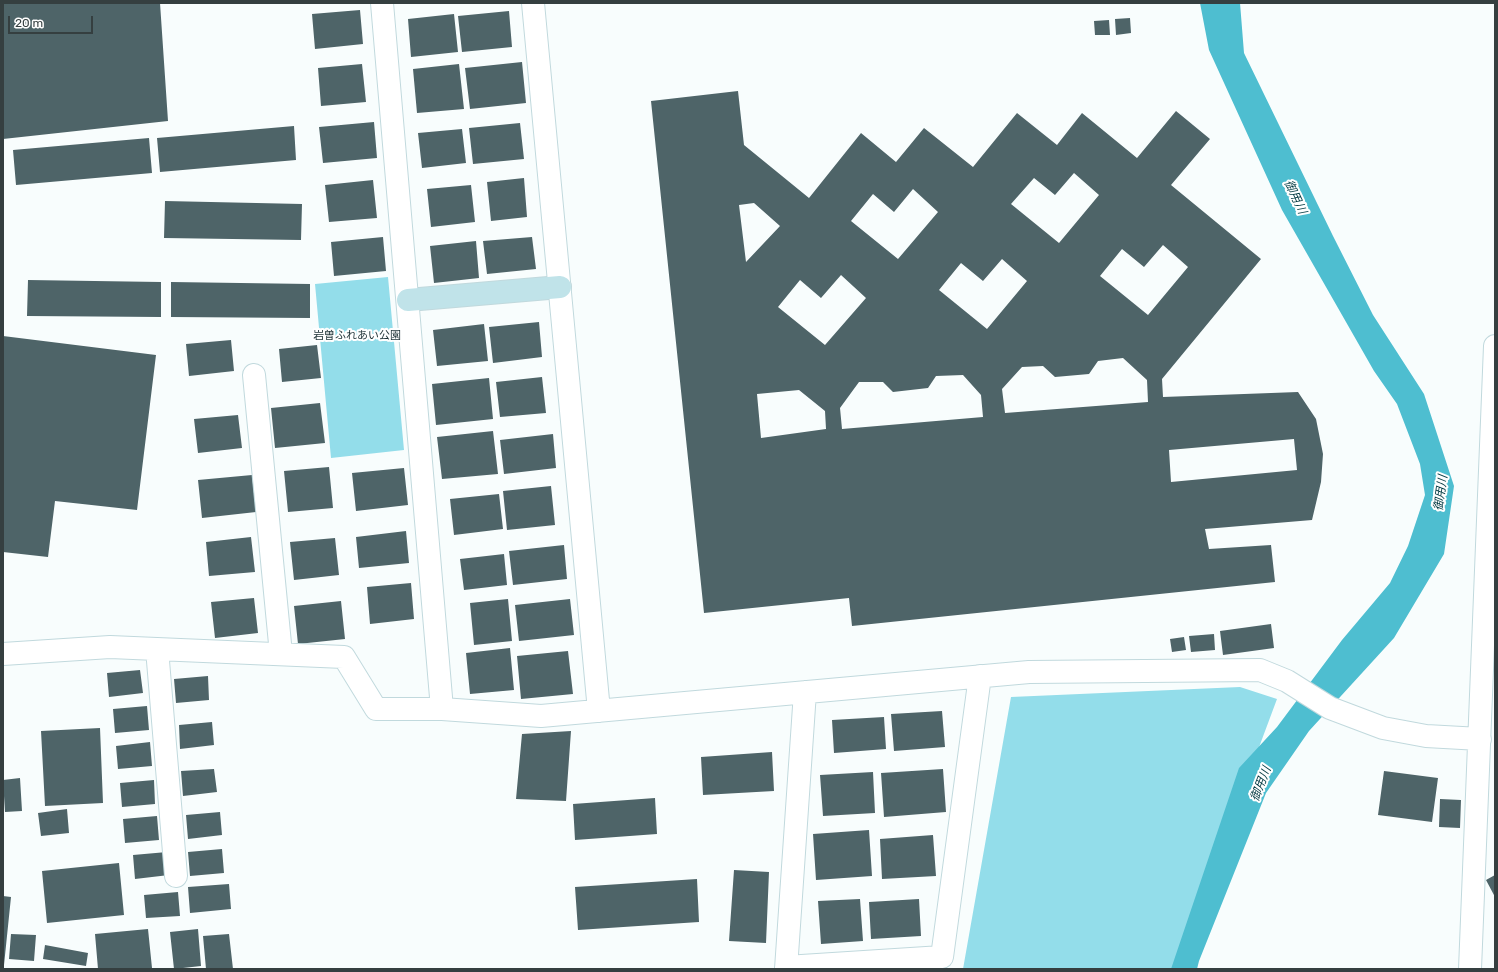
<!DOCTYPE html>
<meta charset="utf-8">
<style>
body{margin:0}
#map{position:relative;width:1498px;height:972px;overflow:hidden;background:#f8fdfd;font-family:Rubik,sans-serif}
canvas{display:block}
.frame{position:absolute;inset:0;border:4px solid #353f40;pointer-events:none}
.scale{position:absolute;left:8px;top:16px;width:85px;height:18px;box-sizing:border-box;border:2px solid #353f40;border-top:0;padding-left:5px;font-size:12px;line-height:14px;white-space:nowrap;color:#353f40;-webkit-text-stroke:3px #fff;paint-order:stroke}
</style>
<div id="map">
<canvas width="1498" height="972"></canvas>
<div class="frame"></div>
<div class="scale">20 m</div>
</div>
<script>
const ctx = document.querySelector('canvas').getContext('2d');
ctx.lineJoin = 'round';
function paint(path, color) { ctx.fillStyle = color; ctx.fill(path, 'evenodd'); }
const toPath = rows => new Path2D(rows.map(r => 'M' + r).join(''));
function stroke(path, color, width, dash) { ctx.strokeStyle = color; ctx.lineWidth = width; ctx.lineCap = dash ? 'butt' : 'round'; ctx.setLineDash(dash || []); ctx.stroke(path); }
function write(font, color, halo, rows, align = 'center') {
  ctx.font = font + ' Rubik,"Noto Sans JP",sans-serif'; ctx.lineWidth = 4; ctx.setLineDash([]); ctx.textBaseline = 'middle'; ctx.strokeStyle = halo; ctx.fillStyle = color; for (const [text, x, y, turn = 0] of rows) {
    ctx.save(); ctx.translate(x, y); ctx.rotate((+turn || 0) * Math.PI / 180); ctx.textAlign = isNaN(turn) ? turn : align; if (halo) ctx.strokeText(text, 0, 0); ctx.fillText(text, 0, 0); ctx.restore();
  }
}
const green = toPath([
 [388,277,404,450,331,458,315,284],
 [1240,687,1277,699,1192,927,1174,969,963,969,1011,697]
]);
const water = toPath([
 [1200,3,1240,3,1244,53,1333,236,1373,315,1424,394,1454,486,1444,554,1394,638,1309,731,1266,793,1199,961,1197,969,1171,969,1239,768,1277,727,1342,640,1390,583,1408,546,1425,495,1420,464,1397,404,1374,371,1282,210,1209,50]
]);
const building = toPath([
 [3,3,160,3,168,121,3,139],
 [360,10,363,44,315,49,312,14],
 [509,11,512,47,462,52,458,16],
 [454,14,458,52,411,57,408,19],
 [1130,18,1131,33,1116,35,1115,19],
 [1109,20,1110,35,1095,35,1094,21],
 [522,62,526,103,470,109,465,68],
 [362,64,366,102,321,106,318,68],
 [459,64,464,109,417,113,413,69],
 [738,91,744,145,809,198,861,133,896,162,924,128,973,167,1017,113,1057,145,1082,113,1137,158,1176,111,1210,139,1171,185,1261,259,1162,379,1163,397,1298,392,1316,419,1323,454,1321,482,1312,520,1205,529,1209,549,1271,545,1275,582,852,626,849,598,704,613,651,101],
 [1074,173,1099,195,1059,243,1011,204,1034,178,1055,195],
 [913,189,938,212,898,259,851,221,873,194,894,212],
 [754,203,780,226,746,262,739,205],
 [1163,245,1188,267,1148,315,1100,276,1122,249,1144,267],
 [1002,259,1027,281,987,329,939,290,961,263,983,281],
 [841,275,866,298,825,345,778,307,800,280,821,298],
 [1123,358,1147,380,1148,402,1005,413,1002,389,1022,367,1043,366,1055,377,1089,374,1098,361],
 [963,375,981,395,983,417,842,429,840,408,859,382,883,382,893,392,928,388,936,376],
 [799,390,825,411,826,429,761,438,757,394],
 [1294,439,1297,470,1171,482,1169,450],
 [374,122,377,158,323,163,319,127],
 [520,123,524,159,473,164,469,128],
 [294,126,296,160,160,172,157,138],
 [462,129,466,163,422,168,418,133],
 [149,138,152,173,16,185,13,150],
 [524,178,527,217,491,221,487,182],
 [373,180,377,218,329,222,325,185],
 [471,185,475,222,431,227,427,189],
 [165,201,302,204,301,240,164,238],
 [383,237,386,271,334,276,331,242],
 [532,237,536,269,487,274,483,241],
 [476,241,479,278,434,283,430,246],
 [28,280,161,282,161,317,27,316],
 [171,282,310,284,310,318,171,317],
 [539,322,542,357,493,363,489,327],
 [484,324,488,361,437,366,433,330],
 [3,336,156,355,137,510,55,501,48,557,3,552],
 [231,340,234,371,189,376,186,344],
 [317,345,321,378,282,382,279,349],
 [542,377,546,413,500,417,496,382],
 [489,378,493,419,436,425,432,384],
 [320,403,325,443,275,448,271,408],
 [238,415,242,448,198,453,194,419],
 [493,431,498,474,442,479,437,437],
 [553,434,556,468,504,474,500,440],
 [329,467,333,508,288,512,284,471],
 [404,468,408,505,356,511,352,473],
 [252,475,256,512,202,518,198,480],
 [551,486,555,525,507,530,503,491],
 [499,494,503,529,454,535,450,499],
 [406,531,409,563,359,568,356,537],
 [251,537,255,572,209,576,206,542],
 [335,538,339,575,294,580,290,542],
 [564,545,567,579,513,585,509,551],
 [504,554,507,585,464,590,460,559],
 [411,583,414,619,370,624,367,587],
 [254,598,258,633,215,638,211,602],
 [508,599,512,641,474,645,470,603],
 [570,599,574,635,519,641,515,605],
 [341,601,345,639,298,644,294,606],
 [1271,624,1274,648,1223,655,1220,631],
 [1214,634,1215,650,1191,652,1189,636],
 [1184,637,1186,650,1172,652,1170,639],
 [510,648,514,690,470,694,466,653],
 [568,651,573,694,521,699,517,656],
 [140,670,143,693,109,697,107,673],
 [208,676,209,700,176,703,174,679],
 [147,706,149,730,115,733,113,709],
 [942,711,945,747,894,751,891,714],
 [884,717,886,749,834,753,832,720],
 [212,722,214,745,180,749,179,725],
 [100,728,103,803,45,806,41,731],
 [571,731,566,801,516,799,522,734],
 [150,742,152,766,118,769,116,746],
 [772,752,774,791,703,795,701,757],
 [214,769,217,792,183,796,181,771],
 [943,769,946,812,884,817,881,773],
 [1384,771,1438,778,1432,822,1378,815],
 [873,772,875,813,823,816,820,775],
 [20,778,22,811,5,812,3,780],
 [154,780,155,804,122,807,120,783],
 [655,798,657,834,575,840,573,804],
 [1440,799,1461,800,1460,828,1439,827],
 [67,809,69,833,41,836,38,813],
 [220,812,222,835,188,839,186,815],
 [157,816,159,840,125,843,123,819],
 [869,830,872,876,816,880,813,834],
 [933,835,936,876,882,879,880,839],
 [222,849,224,873,190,876,188,852],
 [167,852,169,875,135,879,133,855],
 [119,863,124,915,47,923,42,871],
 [734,870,769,872,766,943,729,941],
 [1495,875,1495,897,1486,880],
 [697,879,699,922,578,930,575,887],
 [229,884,231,909,190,913,188,887],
 [178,892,180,916,146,918,144,895],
 [3,896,11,897,4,965,3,965],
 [860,899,863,941,821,944,818,901],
 [919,899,921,936,871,939,869,902],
 [148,929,152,968,98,969,95,934],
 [198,929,201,966,174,969,170,932],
 [11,934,36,935,34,961,9,959],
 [229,934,233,969,206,969,203,936],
 [45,945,88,953,86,966,43,959]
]);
const street = toPath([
 [382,3,442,709],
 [533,3,599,711],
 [254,375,281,654],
 [157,649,176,876],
 [3,654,110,647,344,657,376,709,442,709,541,716,1029,672,1260,670,1287,681,1330,708,1383,728,1426,736,1480,739],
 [786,967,942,957,980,676],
 [786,969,805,692],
 [1470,969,1495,346]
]);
const secondary = toPath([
 [408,300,560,287]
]);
const parkNames = [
 ["岩曽ふれあい公園",357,336]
];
const waterNames = [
 ["御用川",1295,197,65],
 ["御用川",1441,493,-82],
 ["御用川",1261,784,-69]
];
paint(green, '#93ddea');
paint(water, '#4ebed0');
paint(building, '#4e6468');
stroke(street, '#c1d9dd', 24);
stroke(secondary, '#c1d9dd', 24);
stroke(street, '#fff', 22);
stroke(secondary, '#c0e3e9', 22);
write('11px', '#1c3034', '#fff', parkNames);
write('italic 12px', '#053b43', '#fff', waterNames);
</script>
